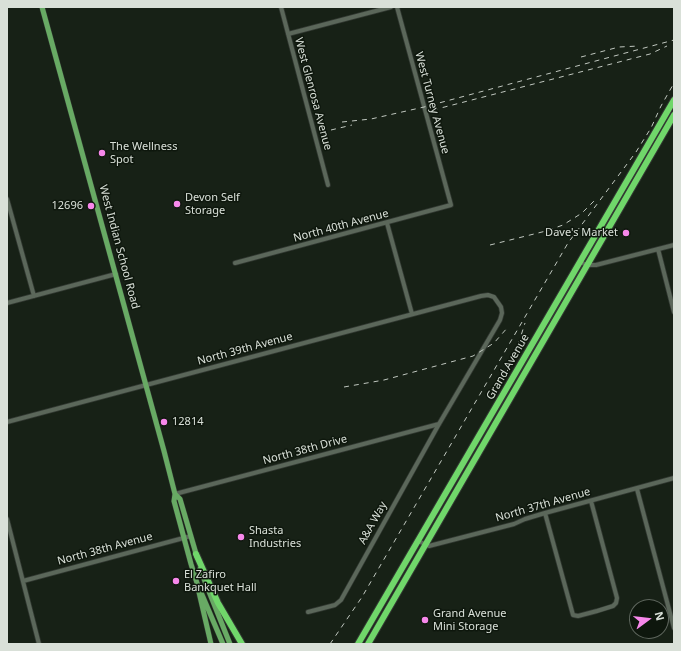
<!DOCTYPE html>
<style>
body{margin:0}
#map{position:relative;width:681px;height:651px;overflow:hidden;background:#172116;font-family:"Noto Sans",sans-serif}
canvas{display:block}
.frame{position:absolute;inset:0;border:8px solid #d9e0d8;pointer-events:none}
.north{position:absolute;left:629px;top:599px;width:40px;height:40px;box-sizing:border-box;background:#0e170d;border:1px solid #5f675e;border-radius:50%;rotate:75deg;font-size:11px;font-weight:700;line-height:16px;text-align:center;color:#d9e0d8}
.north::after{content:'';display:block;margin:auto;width:14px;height:18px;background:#f788eb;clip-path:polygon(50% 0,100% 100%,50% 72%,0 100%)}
</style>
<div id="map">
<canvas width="681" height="651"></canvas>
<div class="frame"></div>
<div class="north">N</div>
</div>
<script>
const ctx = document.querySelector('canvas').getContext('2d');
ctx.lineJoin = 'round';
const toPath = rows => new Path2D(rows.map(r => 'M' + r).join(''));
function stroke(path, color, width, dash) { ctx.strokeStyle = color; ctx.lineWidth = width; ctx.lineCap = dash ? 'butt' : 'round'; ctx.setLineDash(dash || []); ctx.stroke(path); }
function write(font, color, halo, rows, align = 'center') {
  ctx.font = font + ' "Noto Sans",sans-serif'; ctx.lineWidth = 3; ctx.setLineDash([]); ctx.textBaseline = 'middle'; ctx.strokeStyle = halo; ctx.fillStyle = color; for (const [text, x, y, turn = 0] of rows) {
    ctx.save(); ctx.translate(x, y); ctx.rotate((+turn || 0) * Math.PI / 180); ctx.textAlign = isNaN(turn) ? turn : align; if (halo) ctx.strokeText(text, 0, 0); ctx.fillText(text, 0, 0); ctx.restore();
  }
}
const minor = toPath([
 [281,7,328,185],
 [288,34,391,7],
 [7,199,34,296],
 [387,223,412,314],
 [658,249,674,312],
 [580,262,587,265,596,265,674,245],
 [235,263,451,205,397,7],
 [7,303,116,274],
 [7,422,481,296,488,295,494,297,501,307,502,313,500,320,439,424,341,600,335,605,308,612],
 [637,489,674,628],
 [175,494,439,424],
 [545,513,573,615,578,616,597,611,613,606,616,603,617,598,591,501],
 [7,519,39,644],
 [418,541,429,546,514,524,525,519,545,513,674,478],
 [23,581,191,536]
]);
const major = toPath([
 [42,7,164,451,175,494,174,501,191,564,197,583,223,644],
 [175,494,180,499,197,557],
 [200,569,230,644],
 [198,588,211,644]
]);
const highway = toPath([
 [196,554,218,603,242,644],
 [358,644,674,100],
 [368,644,674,115]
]);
const rail = toPath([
 [581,57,619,47,639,46],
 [433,110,650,54,667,46],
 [342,122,371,119,424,107,674,40],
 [331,130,352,125],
 [490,245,546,231,563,225,582,213,594,201],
 [502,380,513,361,525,323],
 [344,387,384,380,473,356,494,343,508,327],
 [330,644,362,597,568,243,636,152,651,128,661,106,674,83]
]);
const markers = [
 [102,153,4,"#f788eb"],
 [177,204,4,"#f788eb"],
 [91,206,4,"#f788eb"],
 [626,233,4,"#f788eb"],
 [164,422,4,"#f788eb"],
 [241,537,4,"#f788eb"],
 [176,581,4,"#f788eb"],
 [425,620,4,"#f788eb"]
];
const streetNames = [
 ["West Glenrosa Avenue",313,94,75],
 ["West Turney Avenue",432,103,75],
 ["North 40th Avenue",341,226,-15],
 ["West Indian School Road",119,247,75],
 ["North 39th Avenue",245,349,-15],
 ["Grand Avenue",508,367,-60],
 ["North 38th Drive",305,450,-15],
 ["North 37th Avenue",543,505,-16],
 ["A&A Way",373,523,-61],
 ["North 38th Avenue",105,549,-15]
];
const poiNames = [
 ["The Wellness",110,147],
 ["Spot",110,160],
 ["Devon Self",185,198],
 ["Storage",185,211],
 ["12696",83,206,"right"],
 ["Dave's Market",618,233,"right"],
 ["12814",172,422],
 ["Shasta",249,531],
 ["Industries",249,544],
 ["El Zafiro",184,575],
 ["Bankquet Hall",184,588],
 ["Grand Avenue",433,614],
 ["Mini Storage",433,627]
];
stroke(minor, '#323932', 5.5);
stroke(major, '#323932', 6);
stroke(highway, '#323932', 8);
stroke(minor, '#5b675a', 4);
stroke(major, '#68aa64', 5);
stroke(highway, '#70d76a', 6);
stroke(rail, '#c1c8c0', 1, [5, 5]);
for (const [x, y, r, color] of markers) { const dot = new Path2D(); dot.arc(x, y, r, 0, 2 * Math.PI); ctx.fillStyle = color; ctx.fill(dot); stroke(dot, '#0e170d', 1.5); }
write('11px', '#d9e0d8', '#0e170d', streetNames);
write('11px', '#d9e0d8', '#0e170d', poiNames, 'left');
</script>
